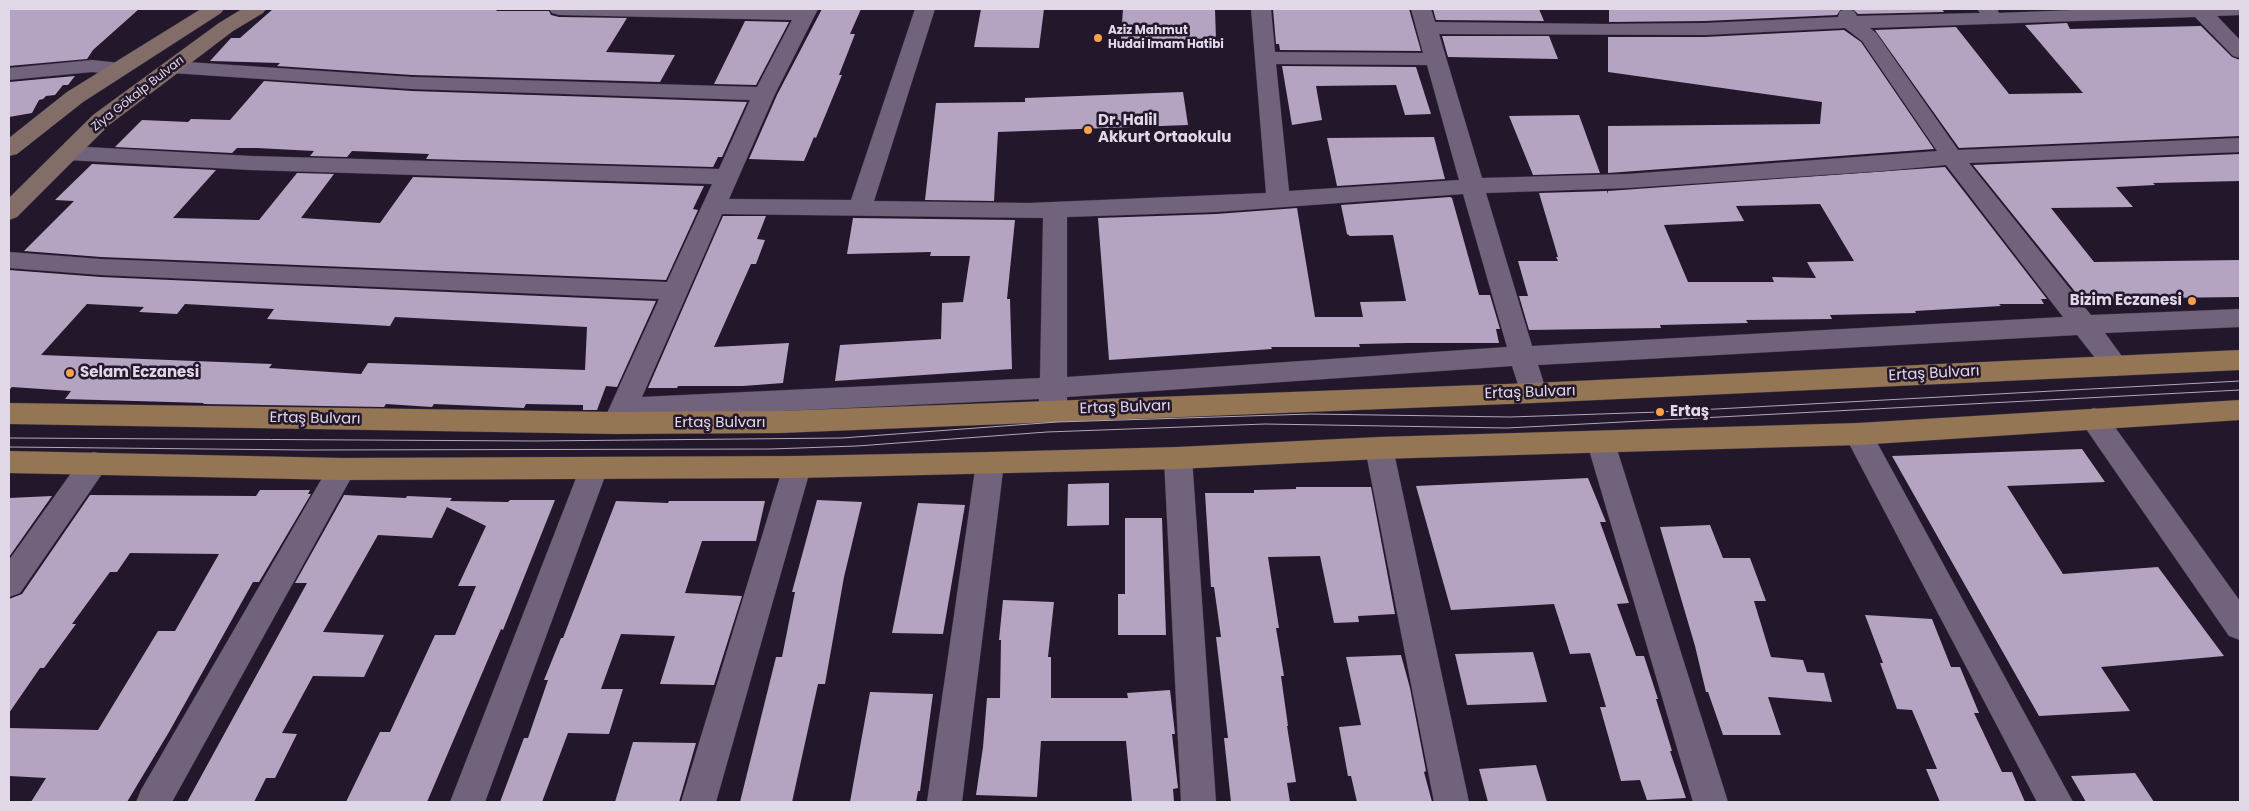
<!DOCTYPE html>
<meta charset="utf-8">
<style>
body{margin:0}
#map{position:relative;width:2249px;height:811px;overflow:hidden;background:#23172c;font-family:Poppins,sans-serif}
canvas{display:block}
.frame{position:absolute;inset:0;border:10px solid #e1d8e7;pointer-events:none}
</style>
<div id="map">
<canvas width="2249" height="811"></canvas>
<div class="frame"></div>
</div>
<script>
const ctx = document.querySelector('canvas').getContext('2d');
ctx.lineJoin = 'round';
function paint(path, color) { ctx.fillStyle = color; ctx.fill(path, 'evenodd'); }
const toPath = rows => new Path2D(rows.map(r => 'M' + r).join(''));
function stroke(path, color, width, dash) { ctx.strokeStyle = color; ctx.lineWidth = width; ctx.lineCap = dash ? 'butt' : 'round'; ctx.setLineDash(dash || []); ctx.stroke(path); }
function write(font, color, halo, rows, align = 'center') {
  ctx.font = font + ' Poppins,sans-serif'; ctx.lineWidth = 5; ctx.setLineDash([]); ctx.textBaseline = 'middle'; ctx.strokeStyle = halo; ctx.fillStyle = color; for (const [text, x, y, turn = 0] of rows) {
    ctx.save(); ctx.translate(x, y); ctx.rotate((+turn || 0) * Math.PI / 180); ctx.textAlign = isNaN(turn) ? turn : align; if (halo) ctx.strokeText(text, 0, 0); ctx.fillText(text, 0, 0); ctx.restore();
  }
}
const building = toPath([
 [9,9,139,9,93,50,87,59,9,66],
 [273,9,498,9,496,11,549,11,551,15,559,17,627,18,606,52,675,55,660,82,412,75,277,66,280,63,210,61,231,38,240,38],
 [822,9,861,9,850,34,855,34,839,75,842,75,816,138,814,137,804,161,749,159,777,95],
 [981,9,1044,9,1039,48,974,47],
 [1123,9,1215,9,1216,40,1121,39],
 [1273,9,1409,9,1421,51,1280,50,1279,44,1276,44],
 [1433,9,1539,9,1544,21,1436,20],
 [1609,9,1841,9,1837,15,1705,21,1609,22],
 [1853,9,1942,9,1944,12,1858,14],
 [745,21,789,22,756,85,714,84],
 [2067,23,2070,29,2201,26,2232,57,2240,60,2240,136,1959,148,1875,30,1956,27,2009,94,2083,93,2025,25],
 [1844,30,1861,42,1934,149,1608,173,1608,126,1820,124,1822,102,1608,72,1608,37,1705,37],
 [1442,36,1549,36,1558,59,1448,57],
 [1282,66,1416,67,1431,114,1405,115,1396,85,1316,86,1322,120,1292,125],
 [75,76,68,85,63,85,55,95,46,96,43,99,39,100,32,113,9,117,9,82],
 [264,81,412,91,747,102,722,157,718,157,713,167,426,159,429,154,352,151,347,157,310,156,314,151,257,148,237,148,232,153,115,147,142,120,188,122,191,119,230,120],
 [1183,92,1188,125,998,132,994,201,925,200,936,103,1025,102,1025,98],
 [1579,115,1600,173,1533,175,1509,116],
 [1434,137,1445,179,1337,186,1327,138],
 [2240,154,2240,181,2153,183,2155,185,2116,187,2133,207,2051,208,2094,262,2240,260,2240,297,2081,299,1973,165],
 [92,164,216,170,173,218,259,220,297,173,334,174,301,218,380,223,413,177,704,186,693,209,698,210,666,280,101,257,24,251,74,201,55,200],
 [1945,167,2047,299,2041,299,2044,304,1999,304,2001,306,1915,311,1916,313,1830,315,1832,319,1746,320,1748,323,1660,325,1661,328,1529,330,1519,296,1528,296,1518,261,1558,261,1556,257,1558,257,1539,193,1607,191,1608,194,1608,191],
 [1820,204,1854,261,1807,262,1816,278,1772,277,1774,282,1688,282,1664,225,1744,221,1736,206],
 [1450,197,1452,198,1479,295,1490,295,1500,329,1496,329,1499,343,1407,343,1359,344,1360,347,1271,347,1272,349,1109,360,1098,218,1216,214,1297,208,1315,317,1363,317,1360,302,1406,301,1393,235,1350,236,1347,234,1341,205],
 [723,216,766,216,757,239,765,240,756,264,751,264,714,347,789,343,783,383,743,386,678,386,677,388,648,388],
 [853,218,1015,220,1007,299,1010,299,1012,369,835,381,840,345,941,339,942,303,963,302,970,256,930,256,931,252,847,254],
 [9,270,101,277,656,301,617,387,606,386,597,410,583,410,583,405,526,404,524,408,434,404,432,407,386,404,384,407,203,404,204,403,65,399,71,391,12,387,9,390],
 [87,304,144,307,139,312,177,314,185,304,274,309,267,319,390,326,395,317,587,327,585,370,368,363,361,374,269,368,272,364,41,355],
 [2082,449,2105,482,2007,486,2063,574,2158,567,2224,656,2101,667,2130,711,2039,716,1892,456],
 [1588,478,1606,522,1600,522,1629,603,1617,604,1636,656,1644,656,1658,699,1656,699,1672,751,1670,751,1686,798,1647,800,1640,780,1621,781,1600,707,1606,707,1590,653,1570,654,1554,604,1451,610,1416,486],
 [1109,483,1109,525,1067,526,1068,484],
 [1296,487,1371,487,1395,614,1358,616,1359,622,1334,623,1320,556,1268,557,1279,628,1276,628,1284,676,1281,676,1288,726,1287,726,1296,782,1287,783,1290,802,1231,802,1224,738,1228,738,1216,637,1221,637,1214,587,1211,587,1205,493,1254,493,1254,490,1296,489],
 [260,490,310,490,308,494,311,494,259,582,253,582,169,732,127,802,31,802,46,778,9,776,9,728,98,730,158,631,175,631,219,554,130,553,117,572,110,572,72,624,76,624,44,668,40,668,9,713,9,599,22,594,90,495,256,496],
 [344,495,406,498,407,496,452,498,450,501,508,502,510,500,555,500,503,630,501,629,427,802,346,802,380,732,390,732,435,635,455,635,476,586,458,586,486,526,447,507,432,538,378,535,323,632,384,635,364,677,313,676,282,733,297,734,275,778,266,778,254,802,187,802,307,583,295,583],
 [52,496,9,557,9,498],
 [817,500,862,502,844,577,825,684,818,684,792,802,740,802,776,657,782,657,795,592,792,592],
 [616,501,668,503,669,501,765,501,756,541,702,541,685,593,742,596,714,685,660,684,675,636,621,634,601,689,623,689,609,734,568,733,542,802,500,802,524,738,528,738,548,680,544,680,561,638,563,638],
 [918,503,965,505,943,634,892,633],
 [1125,518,1162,518,1166,635,1118,635,1118,594,1125,594],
 [1710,525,1723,558,1750,558,1766,601,1754,601,1771,657,1803,660,1807,672,1824,673,1832,702,1768,697,1781,735,1723,735,1708,692,1706,692,1695,646,1660,527],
 [1003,600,1054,602,1048,657,1051,657,1051,698,1128,698,1127,693,1170,690,1175,734,1172,734,1178,788,1173,789,1174,802,1132,802,1126,741,1041,741,1037,797,976,795,983,747,987,698,1000,698,1001,640,999,640],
 [1865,615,1932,619,1951,667,1960,667,1979,713,1974,713,2002,772,2012,772,2025,802,1940,802,1926,769,1937,769,1912,710,1897,709,1880,663,1883,663],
 [1533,652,1547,702,1467,705,1455,654],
 [1401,655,1410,688,1426,771,1424,772,1432,802,1357,802,1351,776,1348,776,1339,727,1361,725,1346,657],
 [870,692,933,694,920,791,918,791,916,802,850,802],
 [633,742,696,743,679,802,615,802],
 [1536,765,1547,802,1488,802,1479,769],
 [2135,773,2154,802,2086,802,2071,776]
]);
const street = toPath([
 [549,9,818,9,775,94,729,199,851,200,915,9,935,9,874,201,1029,203,1266,193,1251,9,1271,9,1275,52,1423,53,1411,9,1431,9,1435,22,1604,24,1705,23,1838,17,1840,11,1847,9,1854,11,1857,16,1980,13,1977,9,1997,9,1999,13,2098,9,2240,9,2240,15,2217,16,2240,40,2240,58,2233,56,2195,17,1870,28,1876,33,1958,150,2240,138,2240,152,1969,163,2091,315,2240,309,2240,327,2105,333,2129,366,2125,373,2116,376,2107,373,2077,335,1538,365,1547,393,1543,400,1533,403,1523,400,1512,366,1067,397,1067,406,1063,413,1053,416,1043,413,1039,406,1039,399,633,418,627,430,617,433,607,430,603,422,659,299,101,275,9,268,9,252,101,259,667,282,712,184,251,170,68,160,60,158,57,153,60,148,68,146,251,156,719,169,750,100,412,89,172,73,165,71,162,67,165,63,172,61,412,77,757,87,792,20,559,15,552,13,549,9],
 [1845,28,1862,41,1937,151,1628,174,1482,178,1439,34,1705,35,1845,28],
 [1276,64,1427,65,1459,180,1289,191,1276,64],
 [1946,165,2063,317,1532,346,1486,193,1628,188,1882,171,1946,165],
 [1463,194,1507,347,1067,377,1067,217,1216,212,1463,194],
 [722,214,1043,218,1040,378,642,397,722,214],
 [92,60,120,63,127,65,131,69,127,73,120,75,92,72,9,80,9,68,92,60],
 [2094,408,2104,412,2240,601,2240,640,2229,636,2084,426,2080,419,2084,412,2094,408],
 [1858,423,1868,426,2073,802,2037,802,1844,434,1848,426,1858,423],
 [1601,432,1611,435,1615,443,1728,802,1693,802,1587,443,1591,435,1601,432],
 [1379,437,1389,440,1393,448,1469,802,1434,802,1365,448,1369,440,1379,437],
 [1178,447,1188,450,1192,458,1216,802,1181,802,1164,458,1168,450,1178,447],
 [94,452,104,455,108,463,104,471,20,593,9,597,9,560,84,455,94,452],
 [990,452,1000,455,1004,463,962,802,927,802,976,463,980,455,990,452],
 [797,456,807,459,811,467,716,802,681,802,783,467,787,459,797,456],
 [594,457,604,460,608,468,485,802,450,802,580,468,584,460,594,457],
 [342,458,352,461,356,469,172,802,136,802,141,790,332,461,342,458]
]);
const secondary = toPath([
 [201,9,224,9,221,13,83,102,17,154,9,156,9,138,67,92,201,9],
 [242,9,266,9,263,13,233,31,109,125,17,217,9,220,9,198,93,115,219,23,242,9]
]);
const primary = toPath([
 [2240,350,2240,370,1533,403,780,433,616,434,9,424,9,403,616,412,780,411,1533,383,2240,350],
 [2240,400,2240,420,1858,445,1379,459,1178,469,797,478,342,480,9,473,9,451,342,458,797,456,990,452,1178,447,1379,437,1858,423,2240,400]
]);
const tram = toPath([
 [9,438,535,441,842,438,1057,422,1311,414,1510,417,1660,412,2240,381],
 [9,447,307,450,770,449,857,446,1047,432,1265,424,1507,428,2240,390]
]);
const markers = [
 [1098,38,5,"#f9a04c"],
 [1088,130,5,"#f9a04c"],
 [2192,301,5,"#f9a04c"],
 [70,373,5,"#f9a04c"],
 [1660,412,5,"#f9a04c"]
];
const farPoinames = [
 ["Aziz Mahmut",1108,31],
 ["Hudai Imam Hatibi",1108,45]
];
const farStreetnames = [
 ["Ziya Gökalp Bulvarı",138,94,-38]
];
const poiNames = [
 ["Dr. Halil",1098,121],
 ["Akkurt Ortaokulu",1098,138],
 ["Bizim Eczanesi",2182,301,"right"],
 ["Selam Eczanesi",80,373],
 ["Ertaş",1670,412]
];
const streetNames = [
 ["Ertaş Bulvarı",1934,374,-3],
 ["Ertaş Bulvarı",1530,393,-2],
 ["Ertaş Bulvarı",1125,408,-2],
 ["Ertaş Bulvarı",315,419,1],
 ["Ertaş Bulvarı",720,423]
];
paint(building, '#b4a4c1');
stroke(street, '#3b3242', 1);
stroke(secondary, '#3b3242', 1);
stroke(primary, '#3b3242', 1);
paint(street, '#72637d');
paint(secondary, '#836d69');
paint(primary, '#947654');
stroke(tram, '#b2a8b8', 1);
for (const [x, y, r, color] of markers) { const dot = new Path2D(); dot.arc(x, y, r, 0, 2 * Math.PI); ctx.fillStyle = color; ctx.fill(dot); stroke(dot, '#23172c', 2); }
write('bold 12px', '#e1d8e7', '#23172c', farPoinames, 'left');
write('12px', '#e1d8e7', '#23172c', farStreetnames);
write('bold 15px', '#e1d8e7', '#23172c', poiNames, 'left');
write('15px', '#e1d8e7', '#23172c', streetNames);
</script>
